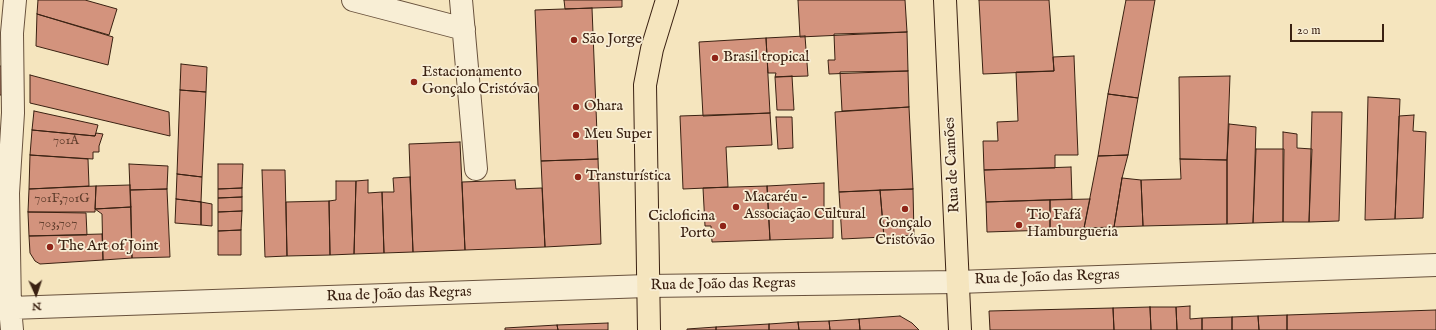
<!DOCTYPE html>
<meta charset="utf-8">
<style>
body{margin:0}
#map{position:relative;width:1436px;height:330px;overflow:hidden;background:#f5e5be;font-family:"IM FELL English",serif}
canvas{display:block}
.north{position:absolute;left:16px;top:274px;width:40px;height:40px;-webkit-text-stroke:3px #f8eed5;paint-order:stroke;rotate:177deg;font-size:11px;font-weight:700;line-height:16px;text-align:center;color:#3a2112}
.north::after{content:'';display:block;margin:auto;width:14px;height:18px;background:#3a2112;clip-path:polygon(50% 0,100% 100%,50% 72%,0 100%)}
.scale{position:absolute;left:1290px;top:24px;width:94px;height:18px;box-sizing:border-box;border:2px solid #3a2112;border-top:0;padding-left:5px;font-size:12px;line-height:14px;white-space:nowrap;color:#3a2112;-webkit-text-stroke:3px #f8eed5;paint-order:stroke}
</style>
<div id="map">
<canvas width="1436" height="330"></canvas>
<div class="north">N</div>
<div class="scale">20 m</div>
</div>
<script>
const ctx = document.querySelector('canvas').getContext('2d');
ctx.lineJoin = 'round';
function paint(path, color) { ctx.fillStyle = color; ctx.fill(path, 'evenodd'); }
const toPath = rows => new Path2D(rows.map(r => 'M' + r).join(''));
function stroke(path, color, width, dash) { ctx.strokeStyle = color; ctx.lineWidth = width; ctx.lineCap = dash ? 'butt' : 'round'; ctx.setLineDash(dash || []); ctx.stroke(path); }
function write(font, color, halo, rows, align = 'center') {
  ctx.font = font + ' "IM FELL English",serif'; ctx.lineWidth = 3.5; ctx.setLineDash([]); ctx.textBaseline = 'middle'; ctx.strokeStyle = halo; ctx.fillStyle = color; for (const [text, x, y, turn = 0] of rows) {
    ctx.save(); ctx.translate(x, y); ctx.rotate((+turn || 0) * Math.PI / 180); ctx.textAlign = isNaN(turn) ? turn : align; if (halo) ctx.strokeText(text, 0, 0); ctx.fillText(text, 0, 0); ctx.restore();
  }
}
const building = toPath([
 [38,0,85,0,117,9,109,35,37,14,38,0],
 [564,0,622,0,622,7,565,9,564,0],
 [798,0,905,0,907,32,800,37,798,0],
 [979,0,1049,0,1054,71,983,74,979,0],
 [1126,0,1155,0,1138,98,1108,94,1126,0],
 [592,8,598,159,541,161,535,10,592,8],
 [37,14,113,37,108,65,36,46,37,14],
 [907,32,908,71,829,74,828,60,835,60,834,34,907,32],
 [805,36,808,76,775,77,776,73,768,73,766,38,805,36],
 [766,38,770,113,703,116,699,42,766,38],
 [1074,56,1078,155,1055,155,1055,168,984,170,983,141,998,141,997,122,1018,121,1016,72,1054,71,1053,57,1074,56],
 [181,64,207,67,206,92,180,90,181,64],
 [0,66,4,67,4,95,0,95,0,66],
 [908,71,909,107,842,111,840,72,908,71],
 [30,75,169,112,170,136,30,103,30,75],
 [792,76,794,110,777,110,775,77,792,76],
 [1230,76,1227,160,1180,159,1179,77,1230,76],
 [180,90,206,92,202,177,177,174,180,90],
 [1108,94,1138,98,1128,155,1098,156,1108,94],
 [1368,97,1400,99,1395,219,1365,220,1368,97],
 [909,107,913,189,839,192,835,112,909,107],
 [34,111,98,125,95,136,32,130,34,111],
 [1312,112,1342,112,1339,221,1309,222,1312,112],
 [770,113,772,145,726,147,728,187,683,189,680,116,770,113],
 [1414,115,1413,131,1426,132,1423,218,1395,219,1399,116,1414,115],
 [776,117,792,117,793,148,778,149,776,117],
 [1229,124,1256,127,1253,223,1227,224,1227,160,1229,124],
 [32,130,95,136,96,133,103,134,99,146,99,152,93,152,93,159,30,155,32,130],
 [1283,132,1297,134,1297,148,1312,149,1309,222,1283,222,1283,132],
 [460,142,465,250,413,252,409,144,460,142],
 [1256,149,1284,149,1283,222,1253,223,1256,149],
 [30,155,88,159,89,186,29,189,30,155],
 [1128,155,1122,178,1114,227,1084,228,1098,156,1128,155],
 [598,159,601,244,545,247,541,161,598,159],
 [1180,159,1227,160,1227,224,1143,226,1141,180,1181,179,1180,159],
 [129,164,168,166,167,189,130,190,129,164],
 [218,164,243,164,242,188,218,189,218,164],
 [1071,167,1072,199,986,202,984,170,1071,167],
 [262,170,285,170,287,256,265,257,262,170],
 [177,174,202,177,201,202,176,199,177,174],
 [410,177,413,252,384,253,382,192,394,192,393,178,410,177],
 [1122,178,1141,180,1143,226,1114,227,1122,178],
 [368,180,368,193,382,192,384,253,354,254,356,181,368,180],
 [515,180,516,189,542,188,545,247,465,250,462,182,515,180],
 [336,181,356,181,354,254,330,255,329,201,336,200,336,181],
 [824,183,824,209,833,208,833,238,770,240,767,186,824,183],
 [130,185,131,207,95,209,96,186,130,185],
 [96,186,95,212,28,212,29,189,96,186],
 [767,186,770,240,712,242,711,226,705,226,703,188,767,186],
 [242,188,242,197,218,198,218,189,242,188],
 [167,189,170,257,132,258,130,190,167,189],
 [913,189,914,235,884,237,880,190,913,189],
 [880,190,884,237,842,239,839,192,880,190],
 [242,197,242,211,218,212,218,198,242,197],
 [176,199,201,202,201,225,175,223,176,199],
 [1090,199,1084,228,1050,230,1050,200,1090,199],
 [1050,200,1050,230,987,232,986,202,1050,200],
 [329,201,330,255,287,256,286,202,329,201],
 [201,202,212,204,212,226,201,225,201,202],
 [131,207,132,258,103,260,102,214,95,209,131,207],
 [242,211,241,230,218,231,218,212,242,211],
 [28,212,86,213,87,235,29,236,28,212],
 [241,230,241,255,218,255,218,231,241,230],
 [102,234,103,260,40,264,35,261,30,253,29,236,102,234],
 [1190,306,1190,319,1202,318,1202,330,1177,330,1176,307,1190,306],
 [1150,307,1176,307,1177,330,1151,330,1150,307],
 [1150,307,1151,330,1114,330,1113,308,1150,307],
 [1113,308,1114,330,990,330,989,311,1113,308],
 [1436,310,1436,330,1287,330,1287,315,1436,310],
 [1287,315,1287,330,1259,330,1258,316,1287,315],
 [900,316,912,323,919,330,860,330,859,319,900,316],
 [1258,316,1259,330,1232,330,1232,317,1258,316],
 [1232,317,1232,330,1202,330,1202,318,1232,317],
 [859,319,860,330,830,330,829,321,859,319],
 [829,321,830,330,799,330,798,322,829,321],
 [798,322,799,330,769,330,769,324,798,322],
 [608,323,608,330,558,330,557,325,608,323],
 [769,324,769,330,716,330,716,327,769,324],
 [557,325,558,330,505,330,505,328,557,325],
 [716,327,716,330,687,330,687,329,716,327]
]);
const minor = toPath([
 [353,0,464,29],
 [461,0,476,169],
 [10,308,647,286,958,282,1436,265],
 [12,330,10,308,8,193,13,113,12,33,15,0]
]);
const major = toPath([
 [945,0,960,330],
 [649,330,645,85,652,49,667,0]
]);
const markers = [
 [574,40,4,"#8f2418"],
 [715,58,4,"#8f2418"],
 [414,82,4,"#8f2418"],
 [576,107,4,"#8f2418"],
 [576,135,4,"#8f2418"],
 [578,177,4,"#8f2418"],
 [736,207,4,"#8f2418"],
 [905,209,4,"#8f2418"],
 [1019,225,4,"#8f2418"],
 [723,226,4,"#8f2418"],
 [50,247,4,"#8f2418"]
];
const numberNames = [
 ["701A",66,141],
 ["701F,701G",62,199],
 ["703,707",58,224]
];
const poiNames = [
 ["São Jorge",582,40],
 ["Brasil tropical",723,58],
 ["Estacionamento",422,73],
 ["Gonçalo Cristóvão",422,90],
 ["Ohara",584,107],
 ["Meu Super",584,135],
 ["Transturística",586,177],
 ["Macaréu -",744,198],
 ["Associação Cultural",744,215],
 ["Tio Fafá",1027,216],
 ["Hamburgueria",1027,233],
 ["Cicloficina",715,217,"right"],
 ["Porto",715,234,"right"],
 ["Gonçalo",905,224,"center"],
 ["Cristóvão",905,241,"center"],
 ["The Art of Joint",58,247]
];
const streetNames = [
 ["Rua de Camões",953,165,-93],
 ["Rua de João das Regras",1047,278,-2],
 ["Rua de João das Regras",723,285,-1],
 ["Rua de João das Regras",399,295,-2]
];
paint(building, '#d3937d');
stroke(building, '#3a2112', 1);
stroke(minor, '#69523d', 24);
stroke(major, '#3a2112', 24);
stroke(minor, '#f8eed5', 22);
stroke(major, '#f5e5be', 22);
for (const [x, y, r, color] of markers) { const dot = new Path2D(); dot.arc(x, y, r, 0, 2 * Math.PI); ctx.fillStyle = color; ctx.fill(dot); stroke(dot, '#f8eed5', 1.5); }
write('13px', '#603e2d', null, numberNames);
write('15px', '#3a2112', '#f8eed5', poiNames, 'left');
write('15px', '#3a2112', '#f8eed5', streetNames);
</script>
